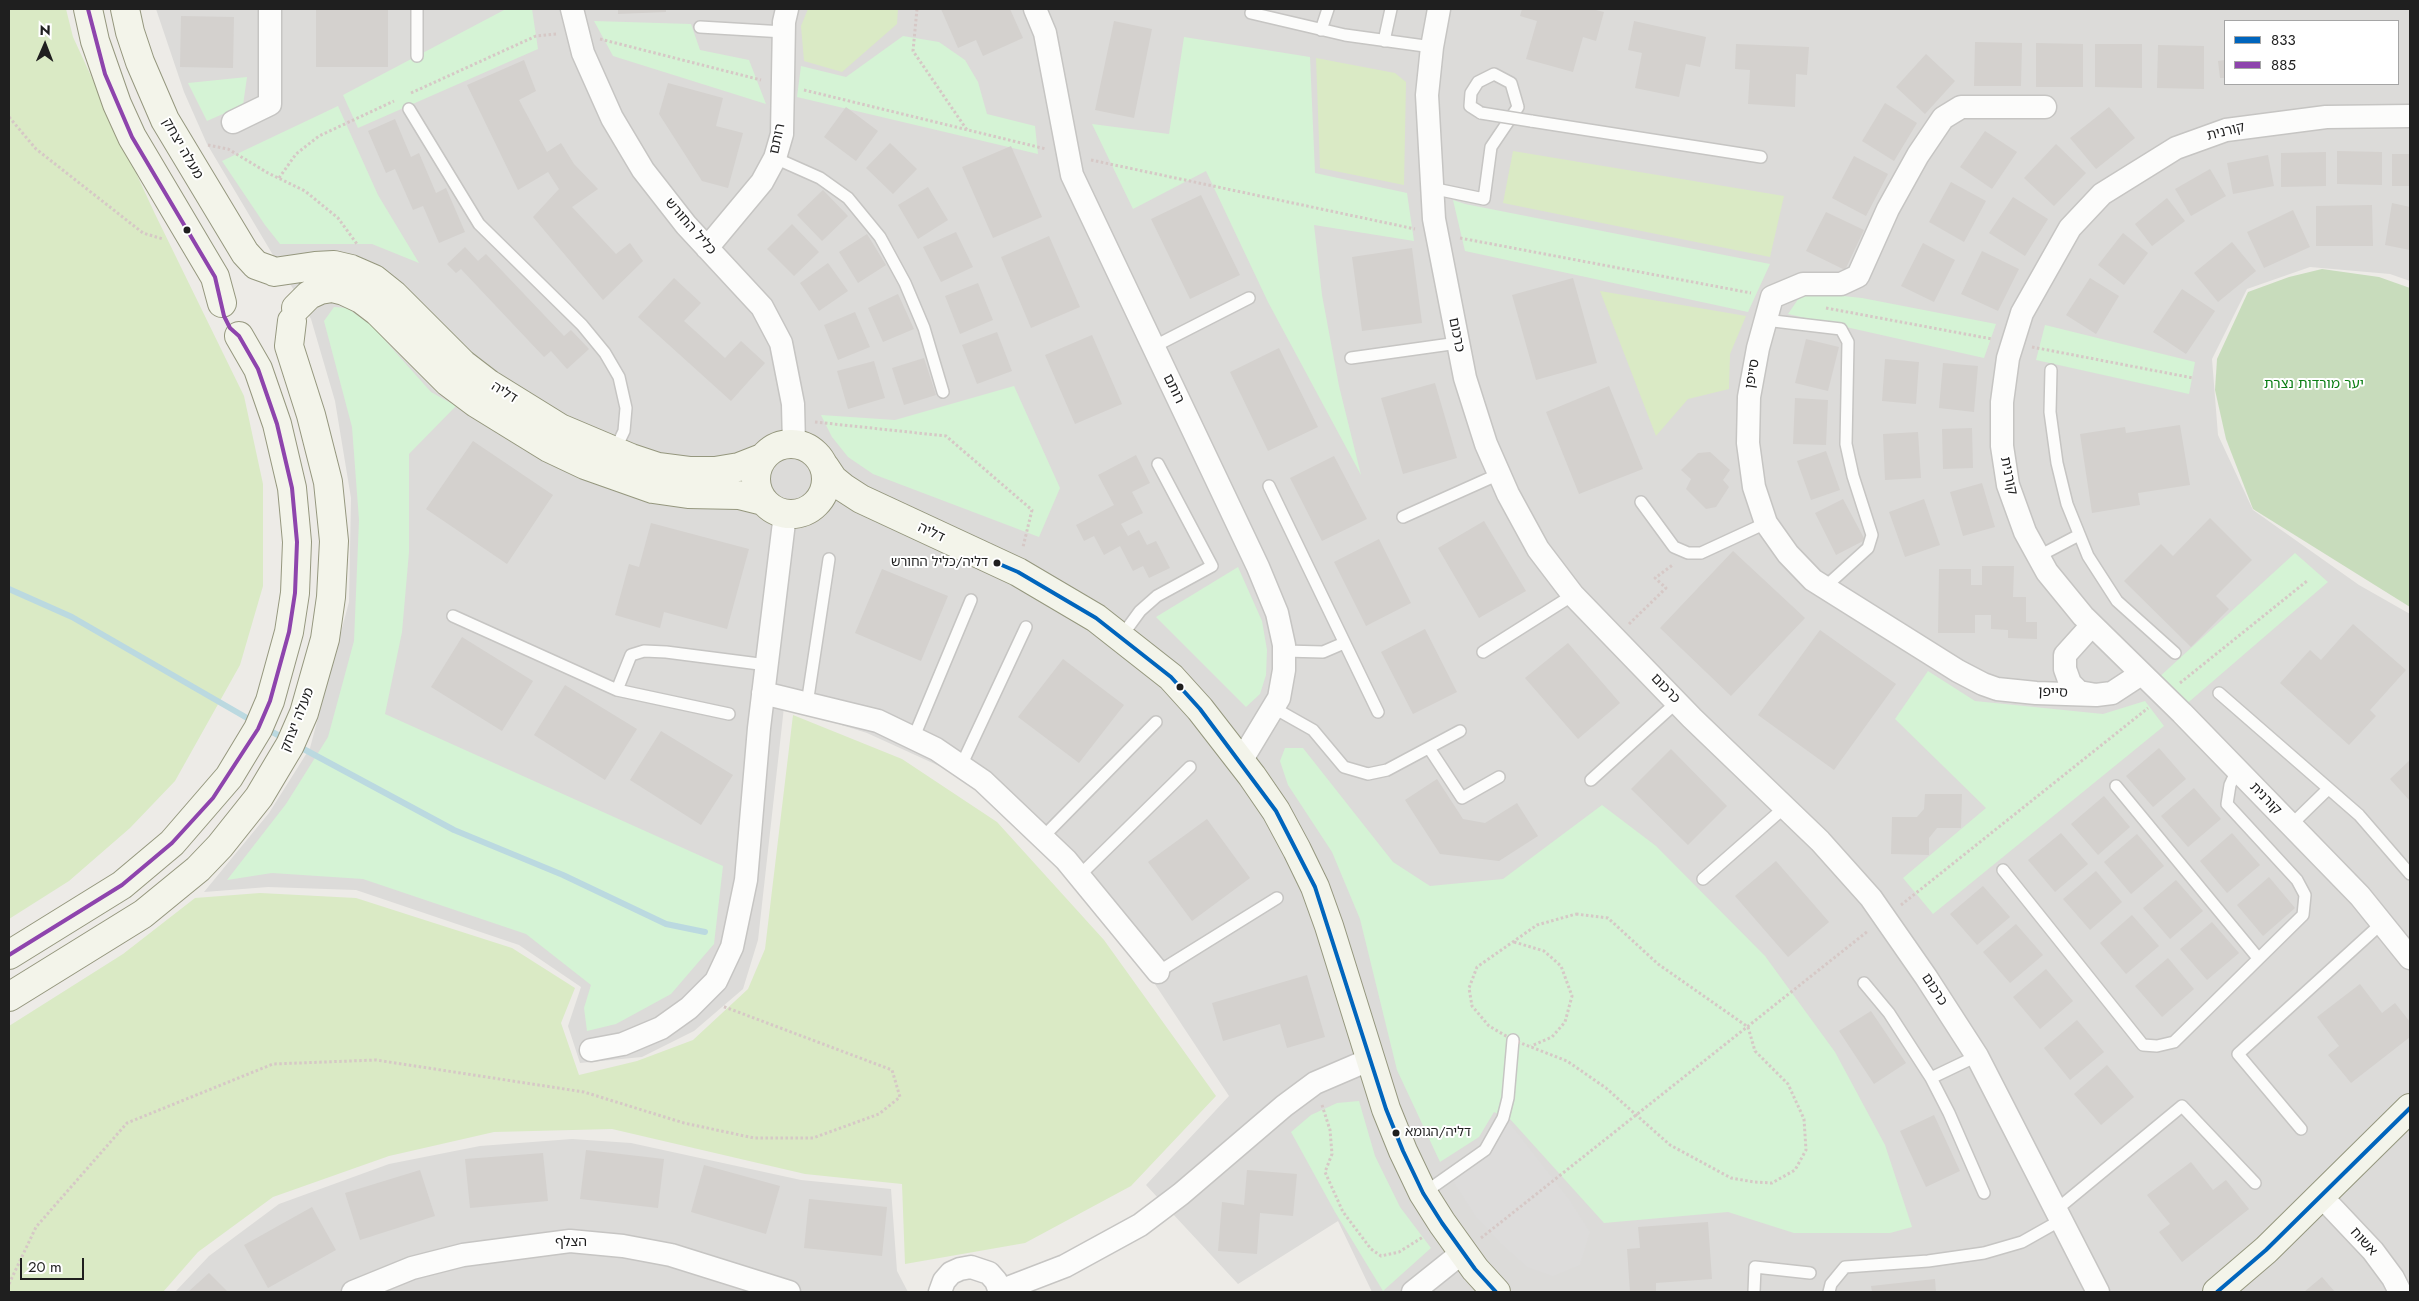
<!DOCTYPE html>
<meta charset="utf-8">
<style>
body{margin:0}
#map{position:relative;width:2419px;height:1301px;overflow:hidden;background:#edebe7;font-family:Jost,sans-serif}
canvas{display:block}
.frame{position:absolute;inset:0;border:10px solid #1f1f1f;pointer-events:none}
.legend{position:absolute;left:2224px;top:20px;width:175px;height:65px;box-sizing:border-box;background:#fff;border:1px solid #a5a5a5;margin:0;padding:6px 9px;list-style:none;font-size:15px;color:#1f1f1f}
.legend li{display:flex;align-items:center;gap:10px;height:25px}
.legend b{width:25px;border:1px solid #a5a5a5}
.north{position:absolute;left:20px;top:20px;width:50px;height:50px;-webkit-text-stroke:4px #fff;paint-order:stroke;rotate:1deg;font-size:14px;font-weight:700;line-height:20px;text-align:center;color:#1f1f1f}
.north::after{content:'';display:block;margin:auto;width:18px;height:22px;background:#1f1f1f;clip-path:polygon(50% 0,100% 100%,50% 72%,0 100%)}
.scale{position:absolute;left:20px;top:1258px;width:64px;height:22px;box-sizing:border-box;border:2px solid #1f1f1f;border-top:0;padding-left:6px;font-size:15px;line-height:18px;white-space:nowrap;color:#1f1f1f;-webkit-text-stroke:4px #fff;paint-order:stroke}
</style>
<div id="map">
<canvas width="2419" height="1301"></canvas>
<div class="frame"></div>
<ul class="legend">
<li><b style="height:6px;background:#0065bd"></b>833</li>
<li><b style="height:6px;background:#8e44ad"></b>885</li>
</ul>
<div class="north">N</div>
<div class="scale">20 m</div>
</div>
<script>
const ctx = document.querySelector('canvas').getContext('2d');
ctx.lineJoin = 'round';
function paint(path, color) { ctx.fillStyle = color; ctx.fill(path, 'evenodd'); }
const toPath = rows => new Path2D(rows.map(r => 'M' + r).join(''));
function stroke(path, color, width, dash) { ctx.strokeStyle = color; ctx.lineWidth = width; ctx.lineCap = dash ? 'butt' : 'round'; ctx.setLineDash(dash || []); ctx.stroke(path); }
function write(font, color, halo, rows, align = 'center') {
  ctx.font = font + ' Jost,"Noto Sans Hebrew",sans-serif'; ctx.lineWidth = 4; ctx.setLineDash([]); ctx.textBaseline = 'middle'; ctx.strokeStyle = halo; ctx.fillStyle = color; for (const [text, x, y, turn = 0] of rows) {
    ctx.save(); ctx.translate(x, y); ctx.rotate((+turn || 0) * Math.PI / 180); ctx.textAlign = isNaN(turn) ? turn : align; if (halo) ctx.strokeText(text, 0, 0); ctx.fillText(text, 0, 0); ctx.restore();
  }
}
const residential = toPath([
 [156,9,2410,9,2410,281,2390,274,2310,267,2247,289,2212,359,2218,435,2253,510,2359,585,2410,614,2410,1292,1372,1292,1338,1221,1238,1284,1146,1185,1229,1096,1133,951,1059,867,970,780,867,733,784,707,758,940,743,989,694,1031,642,1057,580,1063,568,1026,581,987,519,945,356,890,268,887,204,892,269,813,310,748,349,602,351,498,335,401,311,319,207,144,184,92],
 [2225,21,2398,21,2398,84,2225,84],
 [572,1139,631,1143,801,1180,891,1189,897,1271,908,1292,175,1292,209,1256,279,1204,389,1164,480,1146]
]);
const grass = toPath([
 [9,9,66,9,73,37,155,214,244,396,263,484,263,586,240,665,175,781,130,828,69,881,9,919],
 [808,9,898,9,897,24,842,72,804,61,801,26],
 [1316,58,1395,73,1406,82,1404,185,1320,168],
 [1513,151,1784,196,1770,257,1503,203],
 [1600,291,1746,316,1730,354,1729,389,1688,399,1656,436],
 [793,715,902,759,997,822,1104,940,1216,1096,1131,1186,1025,1243,905,1264,902,1184,805,1174,612,1129,494,1132,389,1156,273,1197,198,1252,163,1292,9,1292,9,1026,123,954,195,898,260,893,356,898,512,948,575,988,561,1023,579,1075,637,1061,693,1040,748,989,765,949]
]);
const forest = toPath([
 [2322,269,2379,277,2410,288,2410,607,2253,509,2226,439,2215,390,2217,359,2248,292,2289,277]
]);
const park = toPath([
 [506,9,532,9,538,49,358,128,343,95],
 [594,21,691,24,700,50,749,60,766,104,613,56],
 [903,36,939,42,965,60,978,82,987,114,1035,126,1038,154,797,97,801,66,846,77],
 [1184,37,1310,57,1315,173,1407,193,1414,241,1314,225,1322,295,1339,386,1361,475,1268,302,1206,171,1133,209,1092,124,1169,134],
 [247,77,243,105,207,121,188,83],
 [338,106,378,195,419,263,372,244,280,244,265,225,222,161],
 [1453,200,1465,204,1770,264,1748,312,1465,251],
 [1824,294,1862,298,1996,324,1984,358,1788,314,1801,295],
 [334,307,347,308,372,326,431,392,456,406,409,454,409,552,402,632,385,714,723,866,714,944,671,994,616,1024,587,1031,584,1008,591,985,526,934,363,879,272,873,227,880,286,804,328,737,354,641,359,520,352,427,324,321],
 [2045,325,2195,362,2189,394,2036,360],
 [1014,386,1060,488,1039,537,873,474,848,457,832,437,821,415,895,420],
 [2295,553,2328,582,2183,707,2157,679],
 [1238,567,1262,621,1267,650,1266,675,1260,694,1246,707,1156,617],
 [1928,671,1975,701,2103,714,2145,701,2164,726,1933,914,1903,878,1986,808,1895,719],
 [1285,748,1303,748,1393,862,1430,886,1503,879,1602,805,1656,846,1765,956,1835,1052,1885,1145,1912,1227,1890,1233,1794,1233,1728,1212,1604,1223,1510,1119,1494,1112,1479,1137,1440,1162,1397,1070,1360,919,1332,852,1288,785,1280,761],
 [1359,1101,1375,1156,1400,1207,1431,1248,1383,1291,1335,1212,1291,1132,1311,1115,1337,1103]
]);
const parking = toPath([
 [1509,1122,1569,1199,1590,1232,1580,1265,1553,1276,1527,1267,1501,1244,1476,1217,1449,1175,1484,1155]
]);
const stream = toPath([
 [9,589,72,617,254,722],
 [265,728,287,740],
 [298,746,454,830,563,875,666,924,705,932]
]);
const building = toPath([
 [316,9,388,9,388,67,316,67],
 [618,9,666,9,666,12,618,14],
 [941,9,1010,9,1023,38,983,56,976,40,958,48],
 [1522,9,1592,9,1604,12,1596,41,1583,37,1573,72,1526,59,1537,21,1520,16],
 [181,16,234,17,233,68,180,67],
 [1114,21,1152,29,1134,118,1095,110],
 [1634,21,1706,37,1700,67,1686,64,1679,97,1635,88,1642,53,1628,50],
 [1975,42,2022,43,2021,86,1974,86],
 [2036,43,2083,44,2083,87,2036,87],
 [1736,44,1809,47,1807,75,1796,74,1795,107,1748,104,1750,70,1735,69],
 [2095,44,2142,44,2142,88,2095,87],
 [2158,45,2204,46,2204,89,2157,88],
 [1926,54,1955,81,1925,114,1896,87],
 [524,60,536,91,519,100,547,152,561,143,574,164,598,189,572,207,616,254,630,243,643,261,603,300,533,217,559,189,548,172,518,190,467,85],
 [2225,60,2225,78,2220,78,2218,61],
 [668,83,723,98,716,126,743,133,728,188,702,181,659,114],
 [1885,103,1917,123,1894,161,1862,141],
 [846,107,878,131,856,161,824,137],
 [2109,107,2135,138,2096,169,2070,138],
 [395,119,411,157,419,153,436,193,446,188,465,232,439,243,423,206,413,210,395,169,386,173,368,131],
 [1985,131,2017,152,1992,189,1960,167],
 [890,143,917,169,893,194,866,168],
 [2056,144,2086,173,2054,206,2024,178],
 [1011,146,1042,217,993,238,962,167],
 [2337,151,2382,152,2382,185,2337,184],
 [2326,152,2326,186,2281,187,2281,153],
 [2392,154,2410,154,2410,186,2392,186],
 [2268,155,2274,186,2233,194,2227,163],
 [1854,156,1888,174,1866,216,1832,198],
 [2210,169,2226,196,2191,216,2175,189],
 [1951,182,1986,201,1964,242,1929,222],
 [928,187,948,220,918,239,898,205],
 [823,190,848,216,822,241,797,215],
 [1201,195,1240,275,1190,299,1151,219],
 [2013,197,2048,219,2025,256,1989,233],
 [2167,198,2185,221,2152,246,2135,224],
 [2392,203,2410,207,2410,250,2385,245],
 [2372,205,2373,246,2316,246,2316,206],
 [2293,210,2310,247,2264,268,2247,232],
 [1826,212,1864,230,1845,270,1806,251],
 [792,224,819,252,794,276,767,249],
 [956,232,973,267,941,282,923,247],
 [2123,233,2148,253,2124,285,2098,265],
 [867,234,886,265,858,283,839,252],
 [1049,236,1080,307,1031,328,1001,257],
 [2232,242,2256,271,2218,302,2194,273],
 [1923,243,1955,260,1934,302,1901,286],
 [465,247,478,261,486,254,564,336,571,330,589,349,567,369,551,351,544,357,461,269,456,273,447,264],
 [1412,248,1422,323,1362,331,1352,257],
 [1982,251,2019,269,1998,311,1961,294],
 [828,263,848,291,819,311,800,283],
 [674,278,701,303,684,321,725,358,741,341,765,363,731,401,638,317],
 [1573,278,1597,363,1536,380,1512,295],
 [2090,278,2119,296,2096,334,2066,315],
 [978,283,993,320,960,334,945,296],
 [2182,289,2215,311,2186,354,2153,332],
 [898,294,914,329,883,342,868,308],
 [855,312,870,347,838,360,824,325],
 [997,332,1012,371,977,384,962,345],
 [1092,335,1122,404,1075,424,1045,355],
 [1806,339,1839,347,1828,391,1795,383],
 [1279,348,1318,427,1268,451,1230,372],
 [924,358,936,395,904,405,892,368],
 [1885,359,1919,362,1916,404,1882,401],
 [874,361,885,398,848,409,837,371],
 [1943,363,1978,366,1974,412,1939,408],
 [1435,383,1457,458,1403,474,1381,398],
 [1609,386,1643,469,1579,494,1546,412],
 [1795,398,1828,400,1826,445,1793,444],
 [2180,425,2190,485,2138,493,2140,505,2092,513,2080,434,2125,427,2126,433],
 [1972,428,1973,468,1943,469,1942,429],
 [1918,432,1921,478,1885,480,1883,434],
 [473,441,553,495,507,564,426,509],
 [1826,451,1840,490,1811,500,1797,461],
 [1710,452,1730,470,1723,480,1729,487,1716,507,1706,509,1686,489,1691,479,1681,470,1698,453],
 [1136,455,1150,483,1132,492,1143,513,1121,524,1128,536,1139,530,1147,545,1156,541,1170,568,1149,578,1143,566,1133,571,1120,546,1104,555,1094,536,1084,541,1076,525,1114,505,1098,475],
 [1334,456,1367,519,1322,541,1290,478],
 [1982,483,1995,527,1963,536,1950,492],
 [1843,499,1865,540,1836,555,1815,513],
 [1924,499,1940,545,1905,557,1889,512],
 [2210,518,2252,560,2216,596,2229,609,2191,647,2124,581,2161,544,2173,556],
 [1484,521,1526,591,1479,618,1438,548],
 [651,523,749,549,727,629,664,612,660,628,615,615,629,564,639,567],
 [1379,539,1411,603,1366,626,1334,562],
 [1733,551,1805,618,1731,696,1660,628],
 [1982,566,2014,566,2013,597,2026,597,2026,622,2037,622,2037,639,2008,638,2008,630,1991,629,1991,615,1975,615,1975,633,1938,633,1939,569,1971,569,1971,585,1982,585],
 [882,569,948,596,921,661,855,633],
 [2353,624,2406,670,2370,710,2376,716,2349,745,2280,683,2310,650,2321,660],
 [1425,629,1457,692,1413,714,1381,652],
 [1820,630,1896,684,1834,770,1758,715],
 [462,637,533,681,502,731,431,687],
 [1568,643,1620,703,1578,739,1525,678],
 [1063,659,1124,705,1079,763,1018,717],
 [565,685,637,729,605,780,534,735],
 [661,731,733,775,701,825,630,780],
 [2159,748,2186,779,2153,807,2126,776],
 [1671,749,1727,806,1688,845,1631,789],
 [2410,760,2410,801,2390,779],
 [1437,779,1463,819,1485,823,1517,803,1538,836,1499,861,1440,854,1405,800],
 [2194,788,2221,819,2188,847,2161,816],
 [1925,794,1962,794,1961,828,1937,828,1929,838,1929,855,1891,854,1892,817,1917,817,1924,809],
 [2104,796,2130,827,2098,855,2071,824],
 [1207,819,1250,878,1192,921,1148,862],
 [2061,833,2088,864,2055,892,2028,860],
 [2232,833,2260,865,2227,893,2200,861],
 [2137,834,2164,866,2131,894,2104,862],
 [1776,861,1829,922,1788,957,1735,896],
 [2096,871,2122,902,2090,930,2063,899],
 [2269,877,2295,908,2263,936,2237,905],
 [2176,880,2203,911,2170,939,2143,908],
 [1983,886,2010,917,1977,945,1950,914],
 [2132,915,2159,946,2126,974,2100,943],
 [2212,922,2239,953,2207,980,2180,949],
 [2016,924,2043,955,2010,983,1983,952],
 [2168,958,2194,989,2162,1017,2135,986],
 [2046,969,2073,1001,2040,1029,2013,997],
 [1307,975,1325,1037,1287,1048,1280,1024,1223,1041,1212,1003],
 [2360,984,2382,1013,2395,1003,2410,1022,2410,1037,2351,1083,2328,1055,2339,1046,2317,1017],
 [1871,1011,1906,1063,1874,1084,1839,1031],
 [2077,1020,2104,1052,2070,1080,2044,1048],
 [2107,1065,2134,1097,2101,1125,2074,1094],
 [1934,1115,1960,1171,1926,1187,1900,1131],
 [586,1150,664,1159,658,1208,580,1199],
 [543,1153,548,1201,470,1208,465,1159],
 [2191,1162,2213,1190,2226,1180,2249,1209,2182,1262,2159,1232,2170,1224,2147,1195],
 [704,1165,780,1186,766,1234,691,1212],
 [420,1170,435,1216,360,1240,345,1193],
 [1247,1170,1297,1174,1293,1216,1260,1213,1257,1254,1218,1251,1222,1202,1244,1205],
 [809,1199,887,1207,882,1256,804,1248],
 [312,1207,336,1250,268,1288,244,1245],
 [1708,1222,1712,1279,1656,1283,1656,1292,1630,1292,1627,1249,1640,1248,1638,1227],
 [209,1273,228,1292,188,1292],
 [2322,1277,2335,1292,2304,1292],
 [1935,1279,1936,1292,1872,1292,1871,1286]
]);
const path = toPath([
 [917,9,913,51,967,130],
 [600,39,761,80],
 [804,90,1046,149],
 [411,93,536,36,557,34],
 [9,117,36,149,143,233,163,239],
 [208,145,228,149,268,173,305,191,338,218,357,244],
 [1091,160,1415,229],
 [279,178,296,154,319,136,394,101],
 [1460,238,1751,293],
 [1826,308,1992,339],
 [2032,347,2193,378],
 [815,422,946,436,1032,510,1023,547],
 [1629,624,1666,588,1655,578,1674,564],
 [2180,683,2307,581],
 [1901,905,2148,708],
 [1576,914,1608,918,1658,964,1748,1027,1755,1051,1788,1084,1804,1119,1806,1150,1795,1170,1772,1183,1754,1182,1731,1178,1670,1145,1606,1088,1567,1061,1513,1040,1489,1026,1472,1006,1469,988,1477,967,1537,925,1576,914],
 [1514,942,1544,951,1561,966,1572,996,1565,1022,1552,1037,1531,1046],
 [1322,1105,1330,1130,1332,1154,1325,1172,1343,1212,1371,1249,1381,1256,1399,1252,1423,1237],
 [1481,1238,1868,931],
 [9,1284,36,1227,127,1123,273,1064,376,1060,584,1092,684,1123,754,1138,813,1138,879,1114,900,1097,892,1070,722,1006]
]);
const lane = toPath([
 [417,9,417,56],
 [1251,13,1345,35,1432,47],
 [700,27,784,32],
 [1321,30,1328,9],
 [1384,41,1391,9],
 [409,109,479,224,582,325,605,353,619,377,626,408,624,431,614,452],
 [1531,121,1761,157],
 [775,158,820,178,848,198,880,237,905,283,924,328,943,392],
 [1431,188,1484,199,1491,147,1518,107,1511,83,1494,74,1478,82,1471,93,1470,106,1481,113],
 [1765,320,1841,329,1848,342,1846,444,1853,476,1872,535,1868,548,1825,587],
 [1153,347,1249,298],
 [1351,358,1458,343],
 [2051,370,2050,412,2057,463,2067,504,2088,556,2117,601,2175,653],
 [1269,486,1378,712],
 [1641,502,1674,547,1688,553,1701,553,1766,523],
 [1403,517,1499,474],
 [2039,556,2079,535],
 [453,616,617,690,729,714],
 [1121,637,1140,611,1157,596,1212,566,1158,464],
 [1284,651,1323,652,1344,643],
 [1483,652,1573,595],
 [617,690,631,655,644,651,666,652,767,665],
 [2219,693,2359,815,2410,874],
 [807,704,829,559],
 [1274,708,1313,730,1344,767,1368,774,1387,770,1460,731],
 [913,739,971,600],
 [1429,748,1462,798,1499,777],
 [961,766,1026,627],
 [1591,780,1677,702],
 [2116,786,2258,958],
 [2291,825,2328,789],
 [1043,837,1156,722],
 [2003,870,2143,1045,2157,1046,2174,1042,2303,915,2305,895,2297,880,2227,804,2230,785,2237,770],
 [1079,876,1190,767],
 [1703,879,1785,807],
 [1158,972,1277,898],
 [1864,983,1889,1013,1931,1078,1949,1113,1984,1193],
 [1931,1078,1977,1056],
 [2301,1129,2238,1054,2382,923],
 [1424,1193,1485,1150,1503,1118,1508,1098,1513,1040],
 [2056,1210,2182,1106,2255,1183],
 [1754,1292,1755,1267,1810,1273],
 [1829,1292,1831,1284,1845,1267,1928,1261,1984,1253,2022,1242,2061,1220]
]);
const street = toPath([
 [572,9,583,53,612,118,643,170,686,225,762,307,781,343,793,404,794,444],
 [1035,9,1045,33,1072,175,1258,567,1277,613,1284,645,1284,670,1279,698,1241,761],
 [1439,9,1432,47,1427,95,1434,219,1465,378,1486,444,1508,494,1538,549,1573,595,1692,718,1820,841,1871,898,1926,977,1977,1056,2098,1292],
 [2045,107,1961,107,1943,118,1918,155,1888,209,1858,276,1841,284,1803,284,1772,297,1758,348,1749,397,1748,443,1754,487,1766,523,1788,554,1813,580,1958,671,1983,684,1997,689,2036,693,2096,695],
 [2410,116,2326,117,2226,130,2176,148,2102,194,2070,228,2022,313,2008,358,2002,402,2002,446,2008,485,2025,532,2047,572,2083,616,2182,713,2360,896,2410,958],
 [233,122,270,104,270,9],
 [707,248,762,182,775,158,782,134,784,22,787,9],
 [2092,625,2065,655,2065,669,2070,683,2079,692,2096,695,2112,693,2141,674],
 [763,693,878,721,936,749,983,781,1066,860,1158,972],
 [591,1050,623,1044,661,1028,689,1008,716,981,732,947,746,880,759,728,785,514],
 [2321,1196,2373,1251,2393,1278,2400,1292],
 [1000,1291,1065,1266,1140,1225,1181,1194,1284,1106,1315,1083,1371,1059],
 [353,1292,412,1268,463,1255,570,1241,623,1246,671,1255,789,1292],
 [940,1292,944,1281,951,1273,960,1269,971,1267,989,1273,996,1281,1000,1292],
 [1413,1292,1463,1252]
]);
const secondary = toPath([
 [88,9,95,41,117,104,132,137,215,277,222,303],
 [125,9,130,32,140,62,165,120,245,253,256,265,270,270],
 [274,272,315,266,334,265,351,269,374,279,394,295,463,364,489,384,560,428,631,458,658,467,689,471,715,471,739,467,762,458],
 [296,308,309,295,320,290,332,288,344,291,361,299,378,312,448,382,476,403,549,448,585,465,653,489,688,494,739,495,763,501],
 '756 479a35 35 0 1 1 70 0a35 35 0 1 1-70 0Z',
 [825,467,833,479,844,488,861,499,1018,572,1096,618,1171,677,1200,709,1252,776,1276,811,1297,850,1315,887,1329,926,1386,1109,1403,1151,1423,1193,1442,1223,1475,1269,1496,1292],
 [9,955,122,885,172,843,229,777,258,729,270,701,289,632,295,593,297,542,295,520,292,488,277,424,258,369,239,336],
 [9,997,143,914,198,869,220,846,259,797,290,745,304,713,325,639,331,597,334,541,328,482,311,415,289,346,292,321],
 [2217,1292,2266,1250,2410,1108]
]);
const laneBridge = toPath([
 [1481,113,1531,121]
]);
const bus1 = toPath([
 [997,563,1018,572,1096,618,1171,677,1200,709,1276,811,1315,887,1386,1109,1403,1151,1423,1193,1442,1223,1475,1269,1496,1292],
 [2217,1292,2266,1250,2410,1108]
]);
const bus2 = toPath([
 [9,955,122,885,172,843,213,798,258,729,270,701,289,632,295,593,297,542,292,488,277,424,258,369,239,336,230,328,224,316,215,277,132,137,105,74,88,9]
]);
const markers = [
 [187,230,4.5,"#1f1f1f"],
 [997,563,4.5,"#1f1f1f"],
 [1180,687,4.5,"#1f1f1f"],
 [1396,1133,4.5,"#1f1f1f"]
];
const busNames = [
 ["דליה/כליל החורש",988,563],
 ["דליה/הגומא",1405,1133,"left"]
];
const streetNames = [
 ["קורנית",2226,132,-14],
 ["רותם",778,139,-78],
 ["מעלה יצחק",182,149,60],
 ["כליל החורש",690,227,49],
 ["כרכום",1456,335,79],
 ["סייפן",1753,374,-80],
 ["רותם",1173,389,64],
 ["דליה",504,393,32],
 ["קורנית",2008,476,78],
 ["דליה",931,533,25],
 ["כרכום",1665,689,46],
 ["סייפן",2053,693,2],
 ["מעלה יצחק",298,720,-68],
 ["קורנית",2265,799,46],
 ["כרכום",1934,990,57],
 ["אשוח",2363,1242,48],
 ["הצלף",571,1243]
];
const parkNames = [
 ["יער מורדות נצרת",2314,385]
];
paint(residential, '#dcdbd9');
paint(grass, '#daeac5');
paint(forest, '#c8dcbc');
paint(park, '#d5f3d5');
paint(parking, '#dddcdb');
stroke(stream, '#bbd9e0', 6);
paint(building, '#d4d1ce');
stroke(lane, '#c6c5c3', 14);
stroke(street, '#c6c5c3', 25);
stroke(secondary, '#95977e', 30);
stroke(path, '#d6c8c6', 3, [2.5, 2.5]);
stroke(lane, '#fcfcfb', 11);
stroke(street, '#fcfcfb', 22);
stroke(secondary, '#f3f4ea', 28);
stroke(laneBridge, '#c6c5c3', 14, []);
stroke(laneBridge, '#fcfcfb', 11);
stroke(bus1, '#0065bd', 4);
stroke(bus2, '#8e44ad', 4);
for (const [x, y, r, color] of markers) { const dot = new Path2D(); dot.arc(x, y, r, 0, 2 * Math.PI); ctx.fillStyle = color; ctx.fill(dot); stroke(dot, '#fff', 2); }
write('13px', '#1f1f1f', '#fff', busNames, 'right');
write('14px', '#1f1f1f', '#fff', streetNames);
write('14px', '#0b7e14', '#fff', parkNames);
</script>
